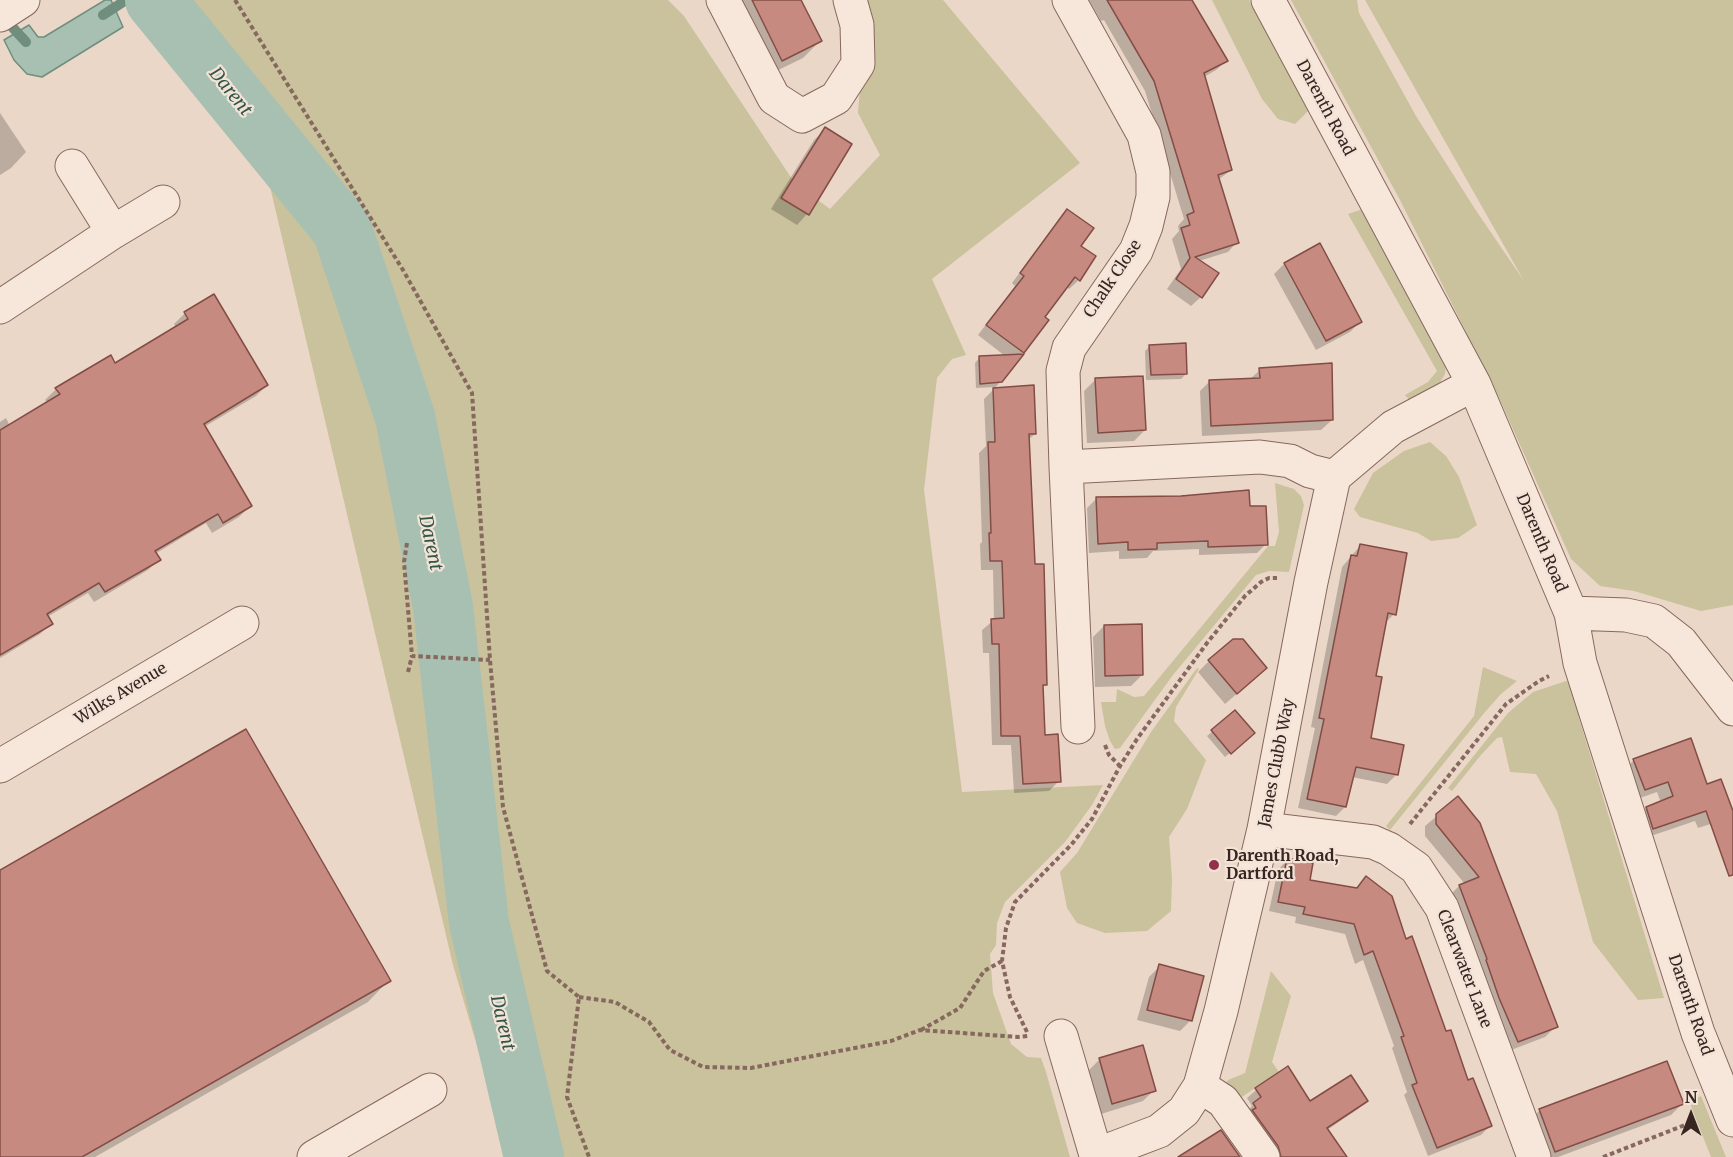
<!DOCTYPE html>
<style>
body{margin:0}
#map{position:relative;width:1733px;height:1157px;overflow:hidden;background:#ebd7c8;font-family:Merriweather,serif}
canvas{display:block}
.north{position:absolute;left:1661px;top:1085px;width:60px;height:60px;-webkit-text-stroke:4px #f3e3d7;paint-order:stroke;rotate:0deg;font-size:16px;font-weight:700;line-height:24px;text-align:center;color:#372521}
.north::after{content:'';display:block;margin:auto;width:21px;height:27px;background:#372521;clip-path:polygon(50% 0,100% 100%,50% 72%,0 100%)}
</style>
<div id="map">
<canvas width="1733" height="1157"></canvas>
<div class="north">N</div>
</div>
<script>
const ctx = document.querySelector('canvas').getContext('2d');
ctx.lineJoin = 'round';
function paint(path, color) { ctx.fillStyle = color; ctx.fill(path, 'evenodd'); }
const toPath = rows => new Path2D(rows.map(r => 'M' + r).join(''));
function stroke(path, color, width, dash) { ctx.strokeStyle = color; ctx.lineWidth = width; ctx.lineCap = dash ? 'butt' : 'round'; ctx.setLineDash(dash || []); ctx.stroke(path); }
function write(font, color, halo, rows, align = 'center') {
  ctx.font = font + ' Merriweather,serif'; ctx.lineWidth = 4.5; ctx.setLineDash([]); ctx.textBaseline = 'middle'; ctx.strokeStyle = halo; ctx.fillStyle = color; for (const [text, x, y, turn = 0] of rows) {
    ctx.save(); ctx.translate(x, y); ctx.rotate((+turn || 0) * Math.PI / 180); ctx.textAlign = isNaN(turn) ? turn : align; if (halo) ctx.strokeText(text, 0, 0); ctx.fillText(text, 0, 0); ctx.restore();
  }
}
const green = toPath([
 [141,0,668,0,684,16,794,182,830,209,880,155,858,113,867,0,943,0,1080,163,932,279,966,355,952,359,937,378,924,490,962,792,1103,785,1092,805,1065,842,1005,902,997,923,996,945,990,954,993,993,1011,1044,1027,1057,1041,1058,1046,1072,1070,1157,510,1157,453,965,268,178,142,19],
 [1212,0,1249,0,1308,111,1295,124,1278,119,1262,99],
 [1291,0,1357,0,1359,13,1416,116,1475,209,1524,281,1365,0,1733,0,1733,605,1701,611,1634,591,1600,586,1571,559,1500,400,1400,200],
 [1363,209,1446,366,1445,374,1437,387,1411,402,1405,395,1428,382,1437,371,1348,214],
 [1430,442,1446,456,1459,477,1477,525,1458,538,1431,541,1418,533,1360,517,1354,509,1373,473,1404,451],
 [1275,483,1294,489,1301,496,1304,505,1289,572,1269,571,1256,575,1173,675,1120,748,1115,749,1110,741,1105,726,1101,702,1116,702,1117,689,1134,697,1144,696,1268,546,1275,546,1279,532],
 [1483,667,1517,681,1501,694,1485,712,1390,830,1386,826,1474,716],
 [1197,668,1199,669,1176,707,1174,721,1206,760,1187,809,1169,837,1172,879,1171,911,1147,931,1105,933,1077,923,1067,908,1060,872,1077,853,1151,732],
 [1566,681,1571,682,1580,714,1578,715,1664,998,1638,1000,1593,942,1557,811,1536,774,1510,772,1502,737,1497,738,1481,755,1452,791,1448,788,1508,713,1533,692],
 [1271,971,1291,996,1272,1062,1279,1072,1236,1101,1225,1085,1228,1080,1245,1073],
 [1701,1096,1726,1157,1711,1157,1689,1101]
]);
const water = toPath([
 [105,0,111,0,123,27,42,77,27,74,14,60,4,40,29,25,38,37,44,37,105,0]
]);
const shadow = toPath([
 [727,0,799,0,820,41,803,58,766,76],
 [1089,0,1193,0,1191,2,1226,61,1216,70,1204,77,1231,170,1218,180,1237,242,1228,252,1199,261,1201,297,1191,306,1167,289,1181,269,1172,239,1179,231,1178,226,1184,219,1145,91,1104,20,1101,21],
 [0,113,26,152,11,168,0,175],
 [825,129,807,214,797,225,771,209,814,140],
 [1067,211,1079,246,1094,257,1079,280,1069,289,1066,287,1043,317,1047,321,1001,381,994,389,1035,434,1028,440,1034,565,1046,684,1042,688,1043,736,1059,781,1049,791,1014,793,1011,745,992,745,989,653,983,653,982,630,994,620,993,570,981,570,980,544,982,542,979,453,986,446,984,399,996,387,976,388,975,363,980,357,1005,356,978,335,1015,286,1012,283,1058,221],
 [1284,264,1360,322,1350,332,1316,350,1274,274],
 [185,313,267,385,256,396,204,427,250,506,239,517,212,533,206,523,155,554,159,559,148,570,94,602,88,593,47,617,51,623,40,634,0,658,0,422,6,418,10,426,48,403,45,400,56,389,115,365,176,328,174,324],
 [1150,346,1186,374,1181,379,1146,380,1145,351],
 [1260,370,1332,420,1321,430,1202,436,1200,391,1210,381,1250,379],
 [1095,380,1145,430,1134,441,1087,443,1084,391],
 [1096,499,1266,544,1257,553,1199,555,1199,549,1153,551,1147,558,1119,559,1119,551,1089,553,1087,508],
 [1360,546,1394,614,1384,624,1374,678,1369,739,1397,774,1387,784,1352,777,1345,807,1336,816,1298,808,1315,728,1311,727,1342,567],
 [1104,626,1142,675,1131,686,1095,687,1093,637],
 [1209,661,1254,679,1225,704,1198,672],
 [1235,712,1248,738,1225,757,1207,736],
 [1690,740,1720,821,1698,828,1695,821,1642,839,1635,819,1646,808,1661,803,1657,792,1634,800,1623,771,1634,760],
 [1458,798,1556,1026,1545,1037,1506,1052,1448,897,1459,886,1465,884,1425,836,1425,826],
 [1287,860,1308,881,1355,889,1366,878,1405,941,1467,1082,1490,1126,1481,1135,1428,1156,1404,1095,1407,1092,1392,1048,1394,1046,1363,960,1355,964,1345,934,1295,923,1296,917,1269,911,1278,870],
 [0,872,389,980,368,1002,95,1157,0,1157],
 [1160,966,1191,1020,1180,1031,1137,1020,1149,977],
 [1142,1047,1154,1090,1143,1101,1101,1114,1088,1071,1099,1060],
 [1287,1068,1310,1104,1366,1100,1358,1109,1327,1130,1345,1157,1271,1157,1246,1112,1252,1106,1247,1098,1256,1090],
 [1682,1104,1671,1115,1558,1157,1542,1157,1529,1121,1540,1110]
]);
const stream = toPath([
 [103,15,126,0],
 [2,16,26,42]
]);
const river = toPath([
 [155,0,342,229,405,417,443,607,479,923,534,1157]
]);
const building = toPath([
 [752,0,801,0,822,41,782,61,752,0],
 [1107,0,1192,0,1228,61,1204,73,1232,170,1218,175,1239,243,1195,257,1219,273,1202,298,1176,279,1190,258,1181,228,1190,225,1187,215,1194,212,1154,81,1107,0],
 [825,127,852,144,809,215,781,198,825,127],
 [1067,209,1094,228,1081,246,1096,256,1080,281,1075,277,1045,317,1049,320,1024,353,986,325,1024,276,1020,273,1067,209],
 [1320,243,1362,322,1326,341,1284,263,1320,243],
 [214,294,268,385,204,424,252,506,223,523,218,514,155,551,161,560,105,592,99,583,47,614,53,624,0,655,0,430,60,394,55,388,111,355,115,363,188,319,184,312,214,294],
 [1186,343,1187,374,1151,375,1149,345,1186,343],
 [1024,354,1002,382,980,384,979,356,1024,354],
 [1332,363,1333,420,1211,426,1209,380,1260,378,1259,368,1332,363],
 [1143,376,1146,430,1098,433,1095,378,1143,376],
 [1034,385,1036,434,1029,434,1035,564,1044,564,1047,685,1043,685,1045,735,1058,734,1061,782,1023,784,1020,736,1001,736,999,644,992,644,991,619,1004,618,1002,561,990,561,989,533,991,533,988,442,995,442,993,388,1034,385],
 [1249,490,1250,506,1266,506,1268,545,1208,547,1208,541,1157,543,1157,549,1128,550,1128,542,1098,544,1096,497,1181,496,1249,490],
 [1360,544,1407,553,1396,615,1388,613,1376,676,1382,677,1371,738,1404,745,1398,775,1356,767,1346,807,1307,799,1324,719,1319,718,1351,555,1357,556,1360,544],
 [1142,624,1143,675,1105,676,1104,625,1142,624],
 [1233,639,1243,639,1267,668,1237,694,1208,660,1233,639],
 [1235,710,1255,733,1231,754,1211,730,1235,710],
 [246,729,391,981,82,1157,0,1157,0,870,246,729],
 [1691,738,1707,784,1721,779,1733,811,1733,875,1729,876,1706,811,1653,829,1646,807,1673,796,1668,782,1645,790,1633,759,1691,738],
 [1458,796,1480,823,1558,1027,1518,1042,1499,998,1486,960,1487,959,1459,885,1479,877,1436,824,1436,814,1458,796],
 [1287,858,1313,863,1310,880,1357,888,1366,876,1392,896,1406,939,1412,936,1446,1031,1451,1030,1468,1080,1473,1078,1492,1126,1437,1148,1412,1085,1417,1083,1401,1037,1404,1036,1373,951,1364,955,1354,924,1303,914,1305,907,1278,902,1287,858],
 [1159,964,1204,976,1192,1021,1147,1010,1159,964],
 [1143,1045,1156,1091,1112,1104,1099,1058,1143,1045],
 [1667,1061,1684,1104,1555,1152,1539,1109,1667,1061],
 [1288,1066,1310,1101,1351,1075,1368,1101,1327,1128,1347,1157,1281,1157,1278,1146,1252,1110,1256,1108,1253,1103,1261,1097,1255,1088,1288,1066],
 [1221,1130,1240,1157,1178,1157,1221,1130]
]);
const path = toPath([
 [235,0,403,270,472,393,490,660,503,807,547,971,579,997,567,1097,589,1157],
 [407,543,404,562,412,656,490,660],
 [408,672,412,656],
 [1105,745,1109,755,1120,766],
 [1410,824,1506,704,1539,681,1549,676],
 [579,997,615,1002,649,1022,670,1050,703,1067,751,1068,891,1041,920,1030,1018,1037,1028,1036],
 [921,1030,960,1008,984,971,1002,961],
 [1027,1032,1010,997,1002,961,1006,928,1015,902,1071,845,1092,819,1120,766,1137,739,1207,643,1245,596,1261,582,1269,578,1277,578],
 [1603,1157,1685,1125]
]);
const minor = toPath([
 [723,0,774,98,802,116,836,98,858,64,857,25,850,0],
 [1069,0,1144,135,1153,172,1153,197,1146,226,1136,251,1069,348,1063,371,1066,467,1260,457,1290,461,1310,471,1334,477],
 [1268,0,1474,384,1571,613,1580,663,1698,1033,1733,1120],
 [0,15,23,0],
 [113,232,163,202],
 [0,307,113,232,72,166],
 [1066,467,1078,727],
 [1571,613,1626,615,1654,621,1681,642,1733,709],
 [0,766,242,623],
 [1264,829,1373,842,1389,849,1416,868,1442,908,1534,1157],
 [1061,1036,1096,1155],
 [1200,1086,1223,1101,1263,1157],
 [314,1157,430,1090],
 [1096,1157,1096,1155,1159,1131,1184,1111,1200,1086,1221,1011,1264,829,1311,582,1334,477,1393,427,1474,384]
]);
const markers = [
 [1214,865,6,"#91324d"]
];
const streetNames = [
 ["Darenth Road",1325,108,62],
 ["Chalk Close",1113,279,-56],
 ["Darenth Road",1541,543,67],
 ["Wilks Avenue",121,694,-31],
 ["James Clubb Way",1277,763,-79],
 ["Clearwater Lane",1464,969,69],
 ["Darenth Road",1690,1005,71]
];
const poiNames = [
 ["Darenth Road,",1226,856],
 ["Dartford",1226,874]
];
const waterNames = [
 ["Darent",230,92,51],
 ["Darent",430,543,78],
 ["Darent",502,1023,77]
];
paint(green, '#c9c29c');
paint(water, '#a8c0b2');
stroke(water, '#6f8e7e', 1.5);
paint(shadow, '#0003');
stroke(stream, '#6f8e7e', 10);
stroke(river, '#a8c0b2', 60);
paint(building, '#c78a80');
stroke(building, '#834d46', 1.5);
stroke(minor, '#86685e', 35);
stroke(path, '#86685e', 4, [4.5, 3]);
stroke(minor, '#f7e6da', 33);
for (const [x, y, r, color] of markers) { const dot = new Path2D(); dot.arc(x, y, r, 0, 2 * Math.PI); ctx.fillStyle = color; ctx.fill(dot); stroke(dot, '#f3e3d7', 2); }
write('16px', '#372521', '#f3e3d7', streetNames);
write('bold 16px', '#372521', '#f3e3d7', poiNames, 'left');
write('italic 18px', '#31564a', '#f3e3d7', waterNames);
</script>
